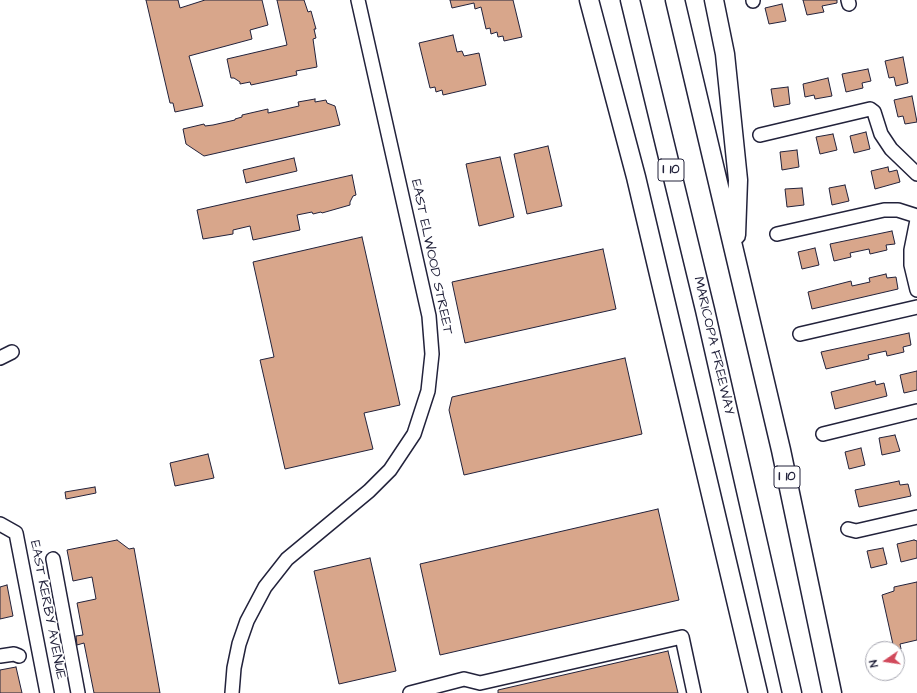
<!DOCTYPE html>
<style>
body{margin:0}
#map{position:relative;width:917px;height:693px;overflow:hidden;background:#fff;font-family:"Architects Daughter",sans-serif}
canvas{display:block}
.north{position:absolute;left:865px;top:641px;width:40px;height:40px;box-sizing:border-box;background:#fff;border:1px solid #a7a7b1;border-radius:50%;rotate:257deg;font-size:11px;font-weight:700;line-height:16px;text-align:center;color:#22223b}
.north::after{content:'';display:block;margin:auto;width:14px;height:18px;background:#d1495b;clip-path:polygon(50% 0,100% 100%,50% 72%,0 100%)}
</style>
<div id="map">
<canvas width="917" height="693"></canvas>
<div class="north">N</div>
</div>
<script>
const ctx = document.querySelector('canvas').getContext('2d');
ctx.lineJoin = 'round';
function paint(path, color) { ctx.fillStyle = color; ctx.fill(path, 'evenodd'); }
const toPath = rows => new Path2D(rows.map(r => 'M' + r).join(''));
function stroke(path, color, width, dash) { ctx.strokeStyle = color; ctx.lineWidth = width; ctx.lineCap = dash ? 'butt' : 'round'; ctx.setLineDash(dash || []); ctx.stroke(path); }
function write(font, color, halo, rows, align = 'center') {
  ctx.font = font + ' "Architects Daughter",sans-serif'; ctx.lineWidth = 3.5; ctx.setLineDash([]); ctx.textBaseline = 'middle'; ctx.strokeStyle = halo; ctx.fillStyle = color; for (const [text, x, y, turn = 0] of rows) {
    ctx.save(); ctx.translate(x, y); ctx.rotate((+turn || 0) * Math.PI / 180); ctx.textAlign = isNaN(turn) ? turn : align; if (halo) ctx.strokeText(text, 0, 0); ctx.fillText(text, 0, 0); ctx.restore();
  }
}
const building = toPath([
 [146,0,178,0,180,8,205,0,262,0,268,25,250,30,252,39,189,56,203,106,175,112,173,103,170,103,146,0],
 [277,0,304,0,308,12,311,11,316,29,314,29,316,38,313,39,317,67,296,71,297,75,251,85,250,82,240,84,240,82,234,78,231,78,227,59,287,45,277,0],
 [450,0,513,0,522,37,504,41,503,36,498,37,497,32,491,34,490,28,486,29,481,7,475,9,474,3,452,8,450,0],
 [803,0,837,0,837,3,822,6,824,12,807,15,803,0],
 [782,4,786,21,769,24,765,8,782,4],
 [453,35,457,52,462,51,464,56,479,53,486,85,443,95,442,90,436,92,435,87,430,88,419,43,453,35],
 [903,57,908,83,896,86,894,77,889,78,885,61,903,57],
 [868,69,871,81,862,83,863,88,846,92,842,74,868,69],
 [828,78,832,96,815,99,814,95,805,97,803,84,828,78],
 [788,87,790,104,774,107,771,89,788,87],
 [912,96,917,122,905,124,903,116,898,117,894,100,912,96],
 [315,99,315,102,326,100,327,103,335,106,340,125,204,156,186,144,183,129,204,124,205,126,213,125,235,120,235,119,242,117,242,115,268,109,268,113,299,106,298,102,315,99],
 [866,132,870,149,854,153,850,136,866,132],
 [833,134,837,150,820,154,816,137,833,134],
 [548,146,562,206,527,214,514,154,548,146],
 [797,150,799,167,782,170,780,152,797,150],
 [500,157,514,217,479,226,466,164,500,157],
 [294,158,297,171,246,183,243,170,294,158],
 [888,167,889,172,897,170,900,182,875,189,871,171,888,167],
 [352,175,356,195,353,196,350,202,350,205,322,213,321,212,313,214,312,212,297,215,300,230,253,240,250,226,233,230,233,234,203,239,197,210,352,175],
 [845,185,849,201,832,205,829,188,845,185],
 [802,188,804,205,787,207,785,189,802,188],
 [892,231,895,244,886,245,887,250,870,254,869,249,850,253,851,257,834,261,830,244,892,231],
 [362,237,400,405,364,413,373,449,285,469,260,360,274,357,253,262,362,237],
 [815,248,819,265,802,269,798,252,815,248],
 [603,249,616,309,465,343,452,282,603,249],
 [886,274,887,278,896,277,898,289,812,309,808,292,851,281,852,286,870,282,869,278,886,274],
 [909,333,911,345,903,347,904,352,887,356,886,351,868,355,869,359,826,369,821,352,909,333],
 [625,358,642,434,464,475,449,410,452,397,625,358],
 [917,371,917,390,904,393,900,375,917,371],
 [875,381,876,385,884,383,887,396,835,409,831,392,875,381],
 [895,435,900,451,882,455,879,438,895,435],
 [861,448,865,465,849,469,845,452,861,448],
 [208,454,214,478,175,486,170,463,208,454],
 [899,481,900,485,908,484,911,496,859,507,855,490,899,481],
 [95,487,96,493,66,499,65,492,95,487],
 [658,509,679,600,440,655,420,564,658,509],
 [117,540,129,549,134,548,160,693,94,693,84,643,77,645,76,636,83,635,77,603,96,599,92,577,73,581,67,550,117,540],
 [914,540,917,541,917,558,901,562,897,544,914,540],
 [883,548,887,564,871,568,867,551,883,548],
 [370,558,396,671,339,684,314,571,370,558],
 [917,582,917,640,900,644,901,649,894,649,882,595,894,591,894,587,917,582],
 [7,585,13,616,0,619,0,587,7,585],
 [668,651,678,693,498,693,498,690,668,651],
 [16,667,22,693,0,693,0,670,16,667]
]);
const minor = toPath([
 [848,0,849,4],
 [753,1,753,0],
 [760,135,870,109,874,112,881,134,891,149,917,174],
 [917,220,911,250,911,265,917,290],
 [777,234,884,210,898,210,917,216],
 [800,334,917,307],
 [0,358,12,352],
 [823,434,917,411],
 [0,524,16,533,47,693],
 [848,529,856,531,917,517],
 [53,559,78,693],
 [0,656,14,654,19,656],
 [232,693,234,668,239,644,247,621,265,587,287,559,369,491,390,470,414,434,428,391,432,354,429,316,358,0],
 [410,693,464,679,480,683,682,637,694,693]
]);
const highway = toPath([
 [589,0,636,177,758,693],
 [630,0,705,310,792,693],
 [675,0,781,450,832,693],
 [714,0,725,54,738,180,736,235]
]);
const shields = [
 [671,170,26],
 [787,477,26]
];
const shieldNames = [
 ["I 10",671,170],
 ["I 10",787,477]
];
const streetNames = [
 ["EAST ELWOOD STREET",431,257,78],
 ["MARICOPA FREEWAY",713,346,77],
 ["EAST KERBY AVENUE",47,610,79]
];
paint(building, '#d8a68b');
stroke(building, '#22223b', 1);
stroke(minor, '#22223b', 16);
stroke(highway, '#22223b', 21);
stroke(minor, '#fff', 13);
stroke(highway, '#fff', 18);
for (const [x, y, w] of shields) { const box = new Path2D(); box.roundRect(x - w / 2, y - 11, w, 22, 3); ctx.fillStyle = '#fff'; ctx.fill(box); stroke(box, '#22223b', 1); }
write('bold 13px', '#22223b', null, shieldNames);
write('14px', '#22223b', '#fff', streetNames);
</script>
